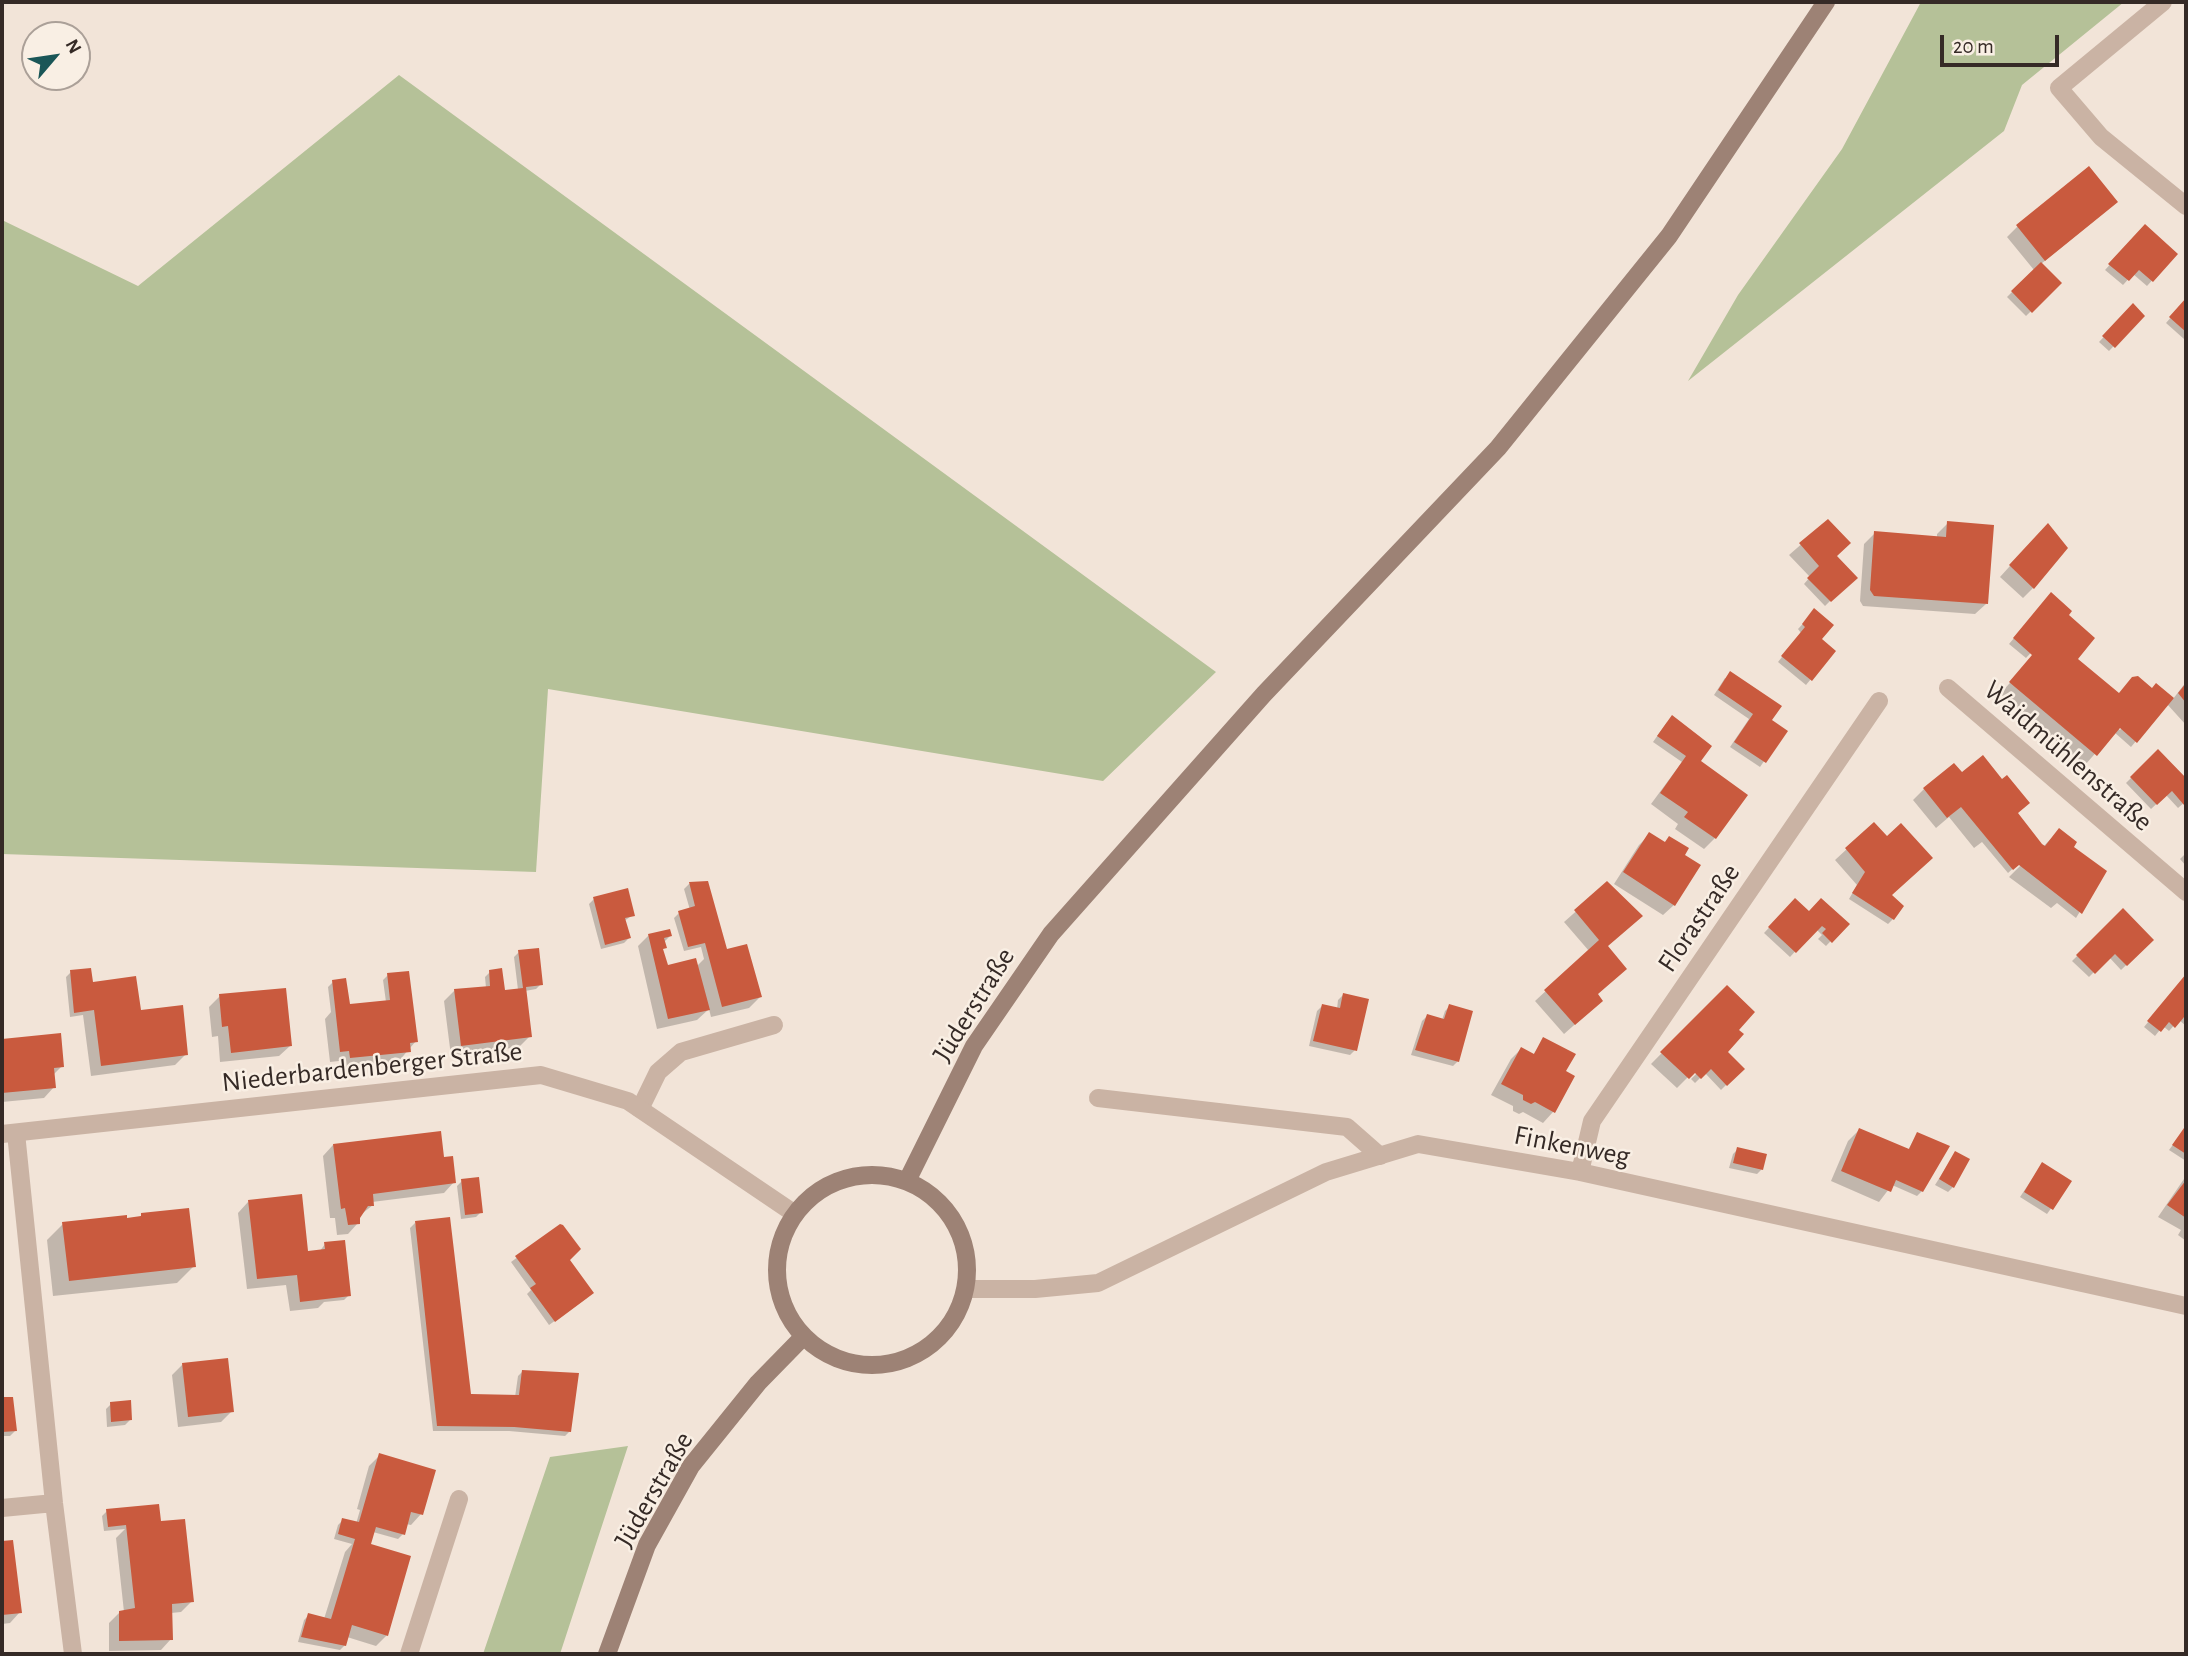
<!DOCTYPE html>
<meta charset="utf-8">
<style>
body{margin:0}
#map{position:relative;width:2188px;height:1656px;overflow:hidden;background:#f2e4d8;font-family:"Alegreya Sans",sans-serif}
canvas{display:block}
.frame{position:absolute;inset:0;border:4px solid #352a26;pointer-events:none}
.north{position:absolute;left:21px;top:21px;width:70px;height:70px;box-sizing:border-box;background:#f9efe4;border:2px solid #aba098;border-radius:50%;rotate:61deg;font-size:19px;font-weight:700;line-height:28px;text-align:center;color:#352a26}
.north::after{content:'';display:block;margin:auto;width:24px;height:32px;background:#1a5657;clip-path:polygon(50% 0,100% 100%,50% 72%,0 100%)}
.scale{position:absolute;left:1940px;top:35px;width:119px;height:32px;box-sizing:border-box;border:4px solid #352a26;border-top:0;padding-left:9px;font-size:21px;line-height:24px;white-space:nowrap;color:#352a26;-webkit-text-stroke:5px #f9efe4;paint-order:stroke}
</style>
<div id="map">
<canvas width="2188" height="1656"></canvas>
<div class="frame"></div>
<div class="north">N</div>
<div class="scale">20 m</div>
</div>
<script>
const ctx = document.querySelector('canvas').getContext('2d');
ctx.lineJoin = 'round';
function paint(path, color) { ctx.fillStyle = color; ctx.fill(path, 'evenodd'); }
const toPath = rows => new Path2D(rows.map(r => 'M' + r).join(''));
function stroke(path, color, width, dash) { ctx.strokeStyle = color; ctx.lineWidth = width; ctx.lineCap = dash ? 'butt' : 'round'; ctx.setLineDash(dash || []); ctx.stroke(path); }
function write(font, color, halo, rows, align = 'center') {
  ctx.font = font + ' "Alegreya Sans",sans-serif'; ctx.lineWidth = 5; ctx.setLineDash([]); ctx.textBaseline = 'middle'; ctx.strokeStyle = halo; ctx.fillStyle = color; for (const [text, x, y, turn = 0] of rows) {
    ctx.save(); ctx.translate(x, y); ctx.rotate((+turn || 0) * Math.PI / 180); ctx.textAlign = isNaN(turn) ? turn : align; if (halo) ctx.strokeText(text, 0, 0); ctx.fillText(text, 0, 0); ctx.restore();
  }
}
const green = toPath([
 [1921,2,2124,2,2022,85,2004,131,1688,381,1738,295,1842,149],
 [399,75,1216,672,1103,781,548,689,536,872,2,854,2,220,138,286],
 [628,1446,560,1654,483,1654,550,1457]
]);
const shadow = toPath([
 [2105,212,2041,264,2060,283,2026,316,2007,297,2034,270,2007,237,2018,226],
 [2145,226,2176,254,2147,286,2133,274,2123,285,2105,270],
 [2186,300,2186,336,2184,339,2166,323],
 [2133,306,2143,316,2109,351,2099,342],
 [1828,521,1835,556,1831,600,1825,606,1804,584,1810,577,1789,555],
 [1948,523,1986,604,1975,614,1863,606,1860,601,1864,544,1875,533,1937,538,1937,534],
 [2037,536,2033,588,2023,598,2000,577],
 [2046,600,2075,659,2118,695,2152,690,2156,685,2173,699,2186,682,2186,725,2167,704,2131,747,2114,732,2085,765,2000,694,2044,645,2041,642,2026,658,2009,644],
 [2133,714,2120,730,2117,728],
 [1810,616,1820,639,1834,651,1806,685,1778,662,1801,633,1798,629],
 [1725,678,1770,721,1785,731,1760,767,1730,747,1749,719,1714,695],
 [1667,722,1699,761,1745,795,1715,838,1704,849,1675,829,1678,824,1651,804,1682,762,1653,742],
 [2158,751,2186,778,2186,801,2178,808,2166,795,2151,809,2126,783],
 [1961,775,2017,814,2043,847,2059,830,2072,847,2104,872,2076,918,2057,903,2051,908,2009,877,2021,865,2019,863,2008,873,1982,842,1974,848,1949,817,1936,828,1913,800,1924,789],
 [1874,824,1893,919,1888,924,1849,899,1857,885,1835,860],
 [1650,834,1664,843,1669,838,1682,856,1674,905,1663,915,1614,884,1639,845],
 [2186,853,2186,866,2180,859],
 [707,883,725,948,760,997,749,1008,711,1017,709,1009,697,1020,657,1029,638,946,649,935,670,936,665,941,662,950,666,967,696,967,704,959,701,947,684,951,674,918,679,913,690,910,684,889,689,884],
 [1607,884,1606,947,1596,994,1590,1011,1564,1034,1535,1001,1589,951,1564,922],
 [594,899,633,915,624,921,629,938,624,943,601,949,589,904],
 [1795,900,1809,914,1847,924,1826,946,1818,939,1822,935,1816,929,1790,957,1764,933],
 [2123,911,2152,940,2121,970,2109,957,2089,977,2072,961],
 [519,952,541,984,536,989,525,991,530,1036,519,1047,451,1056,444,1001,455,990,486,988,485,977,490,972,504,992,518,990,514,957],
 [71,972,139,1012,186,1054,175,1065,91,1076,83,1015,70,1017,66,977],
 [388,975,416,1041,398,1062,340,1068,339,1061,330,1062,325,1019,331,1012,328,987,333,982,345,1007,386,1002,383,980],
 [2186,976,2186,1015,2179,1009,2177,1012,2186,1020,2186,1026,2179,1020,2169,1031,2163,1026,2155,1036,2144,1027],
 [1727,987,1753,1012,1677,1088,1651,1064],
 [1343,995,1355,1050,1350,1055,1309,1046,1317,1011,1322,1006,1337,1009,1338,1000],
 [220,996,290,1046,279,1056,220,1062,218,1036,212,1037,209,1007],
 [1450,1006,1458,1061,1453,1066,1411,1055,1422,1021,1427,1016,1442,1020,1445,1011],
 [1739,1032,1725,1052,1742,1069,1721,1090,1705,1073,1695,1083,1691,1079],
 [59,1035,62,1066,53,1075,54,1087,44,1098,2,1102,2,1041],
 [1544,1039,1565,1070,1553,1112,1543,1123,1523,1112,1519,1114,1513,1111,1513,1106,1491,1095,1511,1059,1521,1049,1533,1055],
 [1859,1130,1908,1150,1917,1134,1922,1191,1917,1196,1892,1185,1879,1202,1831,1181,1848,1141],
 [2184,1130,2186,1131,2186,1161,2169,1150],
 [333,1145,443,1159,454,1182,444,1193,372,1202,373,1205,359,1216,358,1223,348,1234,337,1235,335,1218,330,1218,323,1156],
 [1738,1149,1762,1169,1757,1174,1729,1168,1733,1154],
 [1955,1153,1953,1187,1948,1192,1935,1185],
 [2038,1170,2070,1182,2047,1214,2020,1197],
 [2186,1176,2186,1241,2178,1235,2181,1230,2158,1217],
 [462,1181,481,1212,476,1217,461,1219,457,1186],
 [248,1202,307,1253,320,1251,325,1244,349,1295,344,1300,324,1302,318,1308,290,1311,286,1285,247,1289,238,1213],
 [142,1215,194,1266,177,1283,53,1296,47,1240,63,1224,125,1220,138,1218],
 [415,1223,469,1396,515,1397,518,1376,523,1371,570,1431,565,1436,509,1431,433,1431,410,1228],
 [560,1226,567,1260,587,1298,549,1325,527,1294,531,1290,511,1262],
 [183,1364,232,1411,221,1422,178,1427,172,1375],
 [11,1398,15,1431,10,1436,2,1436,2,1399],
 [111,1404,130,1420,125,1425,107,1427,106,1409],
 [380,1455,421,1514,411,1525,406,1524,403,1534,398,1539,373,1532,369,1545,387,1635,376,1646,347,1637,345,1645,340,1650,298,1642,304,1620,309,1615,324,1619,345,1552,352,1544,334,1539,338,1525,343,1520,356,1524,360,1510,357,1509,369,1466],
 [107,1511,156,1524,192,1601,181,1612,171,1613,171,1639,161,1650,109,1651,109,1623,120,1612,124,1612,116,1538,125,1529,104,1531,102,1516],
 [12,1542,20,1612,10,1623,2,1624,2,1543]
]);
const building = toPath([
 [2089,166,2118,202,2045,261,2016,225],
 [2145,224,2178,254,2153,282,2139,270,2129,281,2108,264],
 [2041,262,2062,283,2032,313,2011,291],
 [2186,298,2186,332,2169,317],
 [2133,303,2145,316,2115,348,2102,336],
 [1828,519,1851,543,1837,556,1858,578,1831,602,1807,578,1819,566,1799,543],
 [1947,521,1994,525,1988,604,1874,596,1870,590,1874,531,1946,537],
 [2048,523,2068,548,2034,589,2009,565],
 [2051,592,2072,611,2069,615,2095,638,2078,659,2119,693,2132,677,2138,676,2152,688,2156,683,2174,698,2137,743,2120,728,2097,756,2009,682,2032,655,2013,638],
 [1814,608,1834,625,1822,639,1836,651,1812,681,1781,656,1805,627,1802,624],
 [1730,671,1782,706,1772,720,1788,731,1766,763,1734,742,1753,714,1718,690],
 [2186,683,2186,703,2178,693],
 [1672,715,1712,746,1701,761,1748,795,1716,839,1684,817,1688,812,1660,793,1686,756,1657,736],
 [2158,749,2186,778,2186,803,2184,805,2172,791,2157,805,2130,777],
 [1983,755,2002,779,2007,775,2030,803,2018,813,2042,844,2045,846,2059,828,2077,842,2074,847,2107,871,2082,914,2019,865,2013,870,1961,807,1947,818,1923,788,1954,763,1962,772],
 [1874,822,1887,836,1901,823,1933,858,1892,895,1904,906,1894,920,1852,893,1865,872,1845,848],
 [1649,832,1665,842,1669,836,1689,848,1685,855,1701,865,1675,906,1623,872],
 [708,881,727,949,747,944,762,997,722,1007,705,943,688,947,678,911,695,906,689,882],
 [1607,881,1643,916,1608,946,1627,969,1598,994,1603,1001,1575,1025,1544,990,1599,940,1574,910],
 [628,888,635,916,625,918,631,938,605,945,593,897],
 [1795,898,1809,911,1821,898,1850,924,1832,943,1822,933,1826,929,1822,926,1796,953,1768,927],
 [2123,908,2154,940,2127,966,2115,954,2095,974,2076,955],
 [670,929,672,936,664,938,667,948,663,949,668,965,696,958,710,1010,668,1019,648,934],
 [539,948,543,985,526,987,532,1037,461,1046,454,989,490,986,489,970,502,968,505,990,523,988,518,950],
 [91,968,93,982,136,976,141,1010,183,1005,188,1055,101,1066,94,1010,74,1013,70,970],
 [409,971,418,1042,410,1043,411,1052,350,1058,349,1051,340,1052,332,980,346,978,350,1004,390,1000,387,973],
 [2186,974,2186,1018,2185,1016,2175,1028,2169,1022,2161,1032,2147,1021],
 [1727,985,1755,1012,1739,1030,1744,1034,1728,1052,1745,1069,1727,1086,1711,1069,1701,1079,1695,1073,1689,1079,1660,1052],
 [286,988,292,1046,231,1053,228,1026,222,1027,219,994],
 [1343,993,1369,999,1357,1051,1313,1041,1322,1004,1340,1008],
 [1449,1004,1473,1011,1459,1062,1415,1050,1427,1014,1444,1019],
 [61,1033,64,1067,54,1068,56,1088,2,1093,2,1039],
 [1543,1037,1576,1054,1566,1071,1575,1076,1555,1113,1535,1102,1531,1104,1523,1100,1523,1095,1501,1084,1521,1047,1534,1054],
 [1859,1128,1909,1149,1917,1132,1950,1146,1923,1192,1896,1180,1891,1192,1841,1171],
 [2184,1128,2186,1129,2186,1154,2172,1145],
 [441,1131,444,1157,453,1156,456,1183,373,1194,374,1206,368,1206,360,1218,360,1224,348,1225,345,1208,341,1209,333,1144],
 [1737,1147,1767,1154,1763,1170,1733,1163],
 [1955,1151,1970,1159,1954,1188,1939,1179],
 [2042,1162,2072,1181,2053,1210,2024,1192],
 [479,1177,483,1213,465,1215,461,1179],
 [2186,1180,2186,1218,2167,1205],
 [302,1194,308,1251,325,1249,324,1242,345,1240,351,1296,300,1302,297,1275,257,1279,248,1200],
 [189,1208,196,1267,69,1281,62,1222,127,1215,127,1218,141,1216,141,1213],
 [450,1217,471,1394,519,1395,522,1370,579,1373,571,1432,514,1427,437,1426,415,1221],
 [560,1224,563,1225,581,1249,570,1260,594,1293,555,1322,530,1288,536,1284,515,1256],
 [228,1358,234,1412,188,1417,182,1363],
 [2,1397,13,1397,17,1431,2,1432],
 [131,1400,132,1420,111,1422,110,1402],
 [379,1453,436,1470,423,1515,411,1512,405,1535,376,1527,371,1544,411,1556,388,1636,352,1625,346,1646,301,1637,308,1613,331,1619,355,1539,338,1534,342,1518,359,1522],
 [159,1504,161,1521,185,1519,194,1602,172,1604,173,1640,119,1641,119,1611,135,1608,126,1525,108,1527,106,1509],
 [13,1540,22,1613,2,1615,2,1541]
]);
const service = toPath([
 [1098,1098,1347,1127,1380,1156],
 [640,1109,658,1072,681,1052,774,1025]
]);
const minor = toPath([
 [2163,2,2059,88,2101,137,2186,206],
 [1948,688,2186,892],
 [16,1133,54,1503,73,1654],
 [2,1134,541,1075,628,1101,795,1214],
 [1580,1172,1592,1121,1879,701],
 [966,1289,1035,1289,1098,1283,1326,1172,1418,1144,1580,1172,2186,1306],
 [2,1508,54,1503],
 [409,1654,459,1499]
]);
const secondary = toPath([
 '777 1270a95 95 0 1 1 190 0a95 95 0 1 1-190 0Z',
 [907,1181,974,1046,1051,934,1264,694,1498,448,1669,236,1826,2],
 [607,1654,647,1545,691,1466,758,1383,802,1338]
]);
const streetNames = [
 ["Waidmühlenstraße",2068,756,41],
 ["Florastraße",1699,918,-56],
 ["Jüderstraße",974,1005,-58],
 ["Niederbardenberger Straße",372,1067,-6],
 ["Finkenweg",1572,1146,11],
 ["Jüderstraße",654,1490,-60]
];
paint(green, '#b5c198');
paint(shadow, '#0003');
paint(building, '#c95a3e');
stroke(service, '#cab3a4', 18);
stroke(minor, '#cab3a4', 18);
stroke(secondary, '#9d8275', 18);
write('28px', '#352a26', '#f9efe4', streetNames);
</script>
